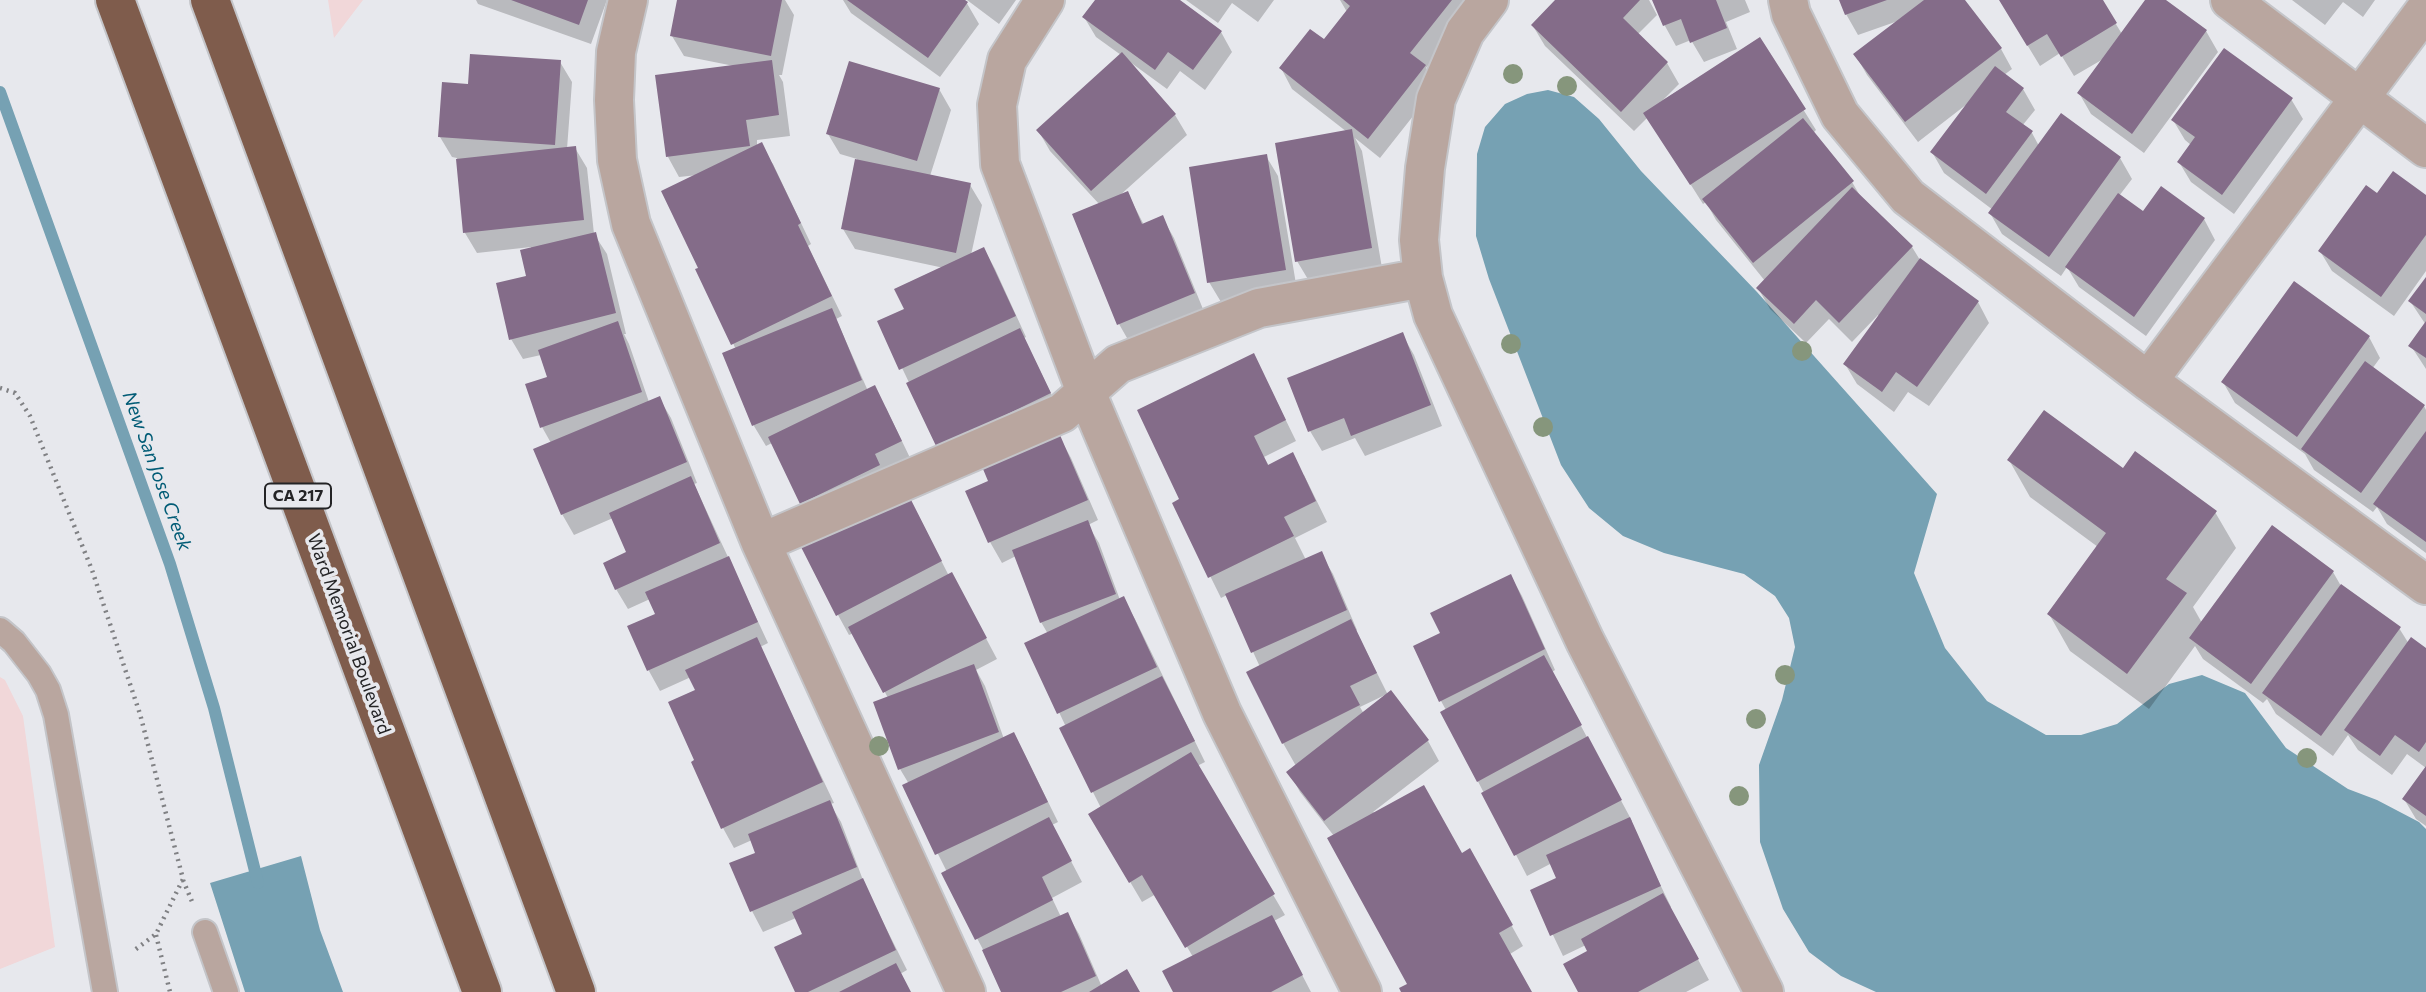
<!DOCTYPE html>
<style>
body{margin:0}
canvas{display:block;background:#e7e8ed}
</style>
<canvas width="2426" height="992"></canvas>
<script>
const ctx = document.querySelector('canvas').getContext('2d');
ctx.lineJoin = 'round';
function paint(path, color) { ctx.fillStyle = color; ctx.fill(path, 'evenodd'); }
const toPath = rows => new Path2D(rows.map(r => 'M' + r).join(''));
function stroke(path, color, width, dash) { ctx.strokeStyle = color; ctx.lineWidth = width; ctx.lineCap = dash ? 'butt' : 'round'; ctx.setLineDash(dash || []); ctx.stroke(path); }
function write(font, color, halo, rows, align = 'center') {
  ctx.font = font + ' Commissioner,sans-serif'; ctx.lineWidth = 7; ctx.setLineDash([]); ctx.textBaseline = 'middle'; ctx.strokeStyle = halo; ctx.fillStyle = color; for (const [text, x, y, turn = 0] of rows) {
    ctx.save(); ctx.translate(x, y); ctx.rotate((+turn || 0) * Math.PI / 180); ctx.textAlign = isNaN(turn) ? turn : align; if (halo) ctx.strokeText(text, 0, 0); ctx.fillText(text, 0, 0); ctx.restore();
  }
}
const industrial = toPath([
 [328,0,363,0,334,38],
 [0,677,5,680,23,716,55,947,0,969]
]);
const water = toPath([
 [1548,90,1574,97,1599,119,1641,171,1757,292,1937,494,1914,573,1945,648,1987,701,2046,735,2081,735,2117,724,2169,684,2202,675,2245,693,2286,748,2348,789,2377,800,2419,822,2426,829,2426,992,1876,992,1841,976,1809,952,1783,909,1760,842,1759,765,1782,700,1795,647,1789,618,1775,596,1744,574,1664,553,1623,536,1589,508,1561,465,1489,279,1476,236,1477,154,1485,127,1505,104,1527,94],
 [301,856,320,930,343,992,245,992,210,883]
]);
const shadow = toPath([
 [476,0,607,0,591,44,478,4],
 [679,0,785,0,794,15,782,75,779,75,783,82,790,136,757,140,757,146,773,164,811,244,808,246,842,316,836,319,868,391,886,408,912,462,813,523,772,443,766,446,754,426,725,354,736,350,701,269,698,175,679,177,668,157,734,66,684,56,672,36],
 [843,0,965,0,979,24,940,77,851,13],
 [967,0,1016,0,999,24],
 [1097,0,1177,0,1221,32,1232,52,1205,90,1180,71,1167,89,1130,62,1175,115,1187,135,1118,197,1128,194,1144,225,1162,217,1174,238,1205,314,1131,345,1119,324,1075,215,1100,205,1050,151,1038,130,1121,55,1096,37,1084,17],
 [1186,0,1274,0,1258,22,1232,3,1218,23],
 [1340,0,1473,0,1476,4,1426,68,1436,87,1380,158,1355,138,1362,151,1382,268,1309,281,1297,261,1347,132,1292,89,1281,68,1324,42,1347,12],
 [1558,0,1649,0,1657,15,1637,35,1667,63,1679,84,1663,100,1760,40,1816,130,1813,133,1852,182,1862,199,1912,247,1920,260,1978,302,1989,323,1929,406,1908,392,1894,412,1857,384,1845,364,1879,316,1878,315,1852,342,1829,319,1806,343,1770,309,1758,288,1765,281,1716,220,1706,202,1703,204,1648,117,1634,131,1545,46,1533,26],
 [1654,0,1745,0,1750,12,1726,22,1737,49,1704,62,1691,40,1676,46,1665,26],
 [1841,0,1963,0,2001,49,2012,69,2004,75,2023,89,2035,110,2022,126,2032,133,2039,146,2120,158,2132,179,2119,196,2143,214,2204,219,2215,240,2146,336,2079,287,2067,267,2061,276,2002,234,1990,213,1993,210,1944,173,1932,152,1967,104,1918,142,1867,75,1855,54,1898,21,1858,35,1846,14],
 [2000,0,2101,0,2122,34,2147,0,2163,0,2206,31,2218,52,2144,153,2091,114,2079,93,2105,58,2074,76,2060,53,2040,66],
 [2292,0,2375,0,2363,17,2343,2,2325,25],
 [560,62,572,82,567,149,575,148,587,168,594,234,607,254,626,334,624,334,629,344,649,402,659,398,671,418,697,483,694,484,768,643,760,647,834,803,830,804,841,822,866,888,907,970,900,974,910,992,797,992,804,934,796,918,763,932,752,911,757,853,752,840,734,848,723,828,697,761,697,690,691,677,660,691,649,671,629,627,657,615,650,599,628,609,616,589,628,553,613,518,574,535,562,514,551,443,542,427,550,378,541,355,523,359,511,339,528,277,531,247,477,253,465,233,457,158,452,157,440,137,470,86],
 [939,89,951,110,930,176,970,185,982,205,971,255,984,249,995,269,1026,337,1024,338,1061,414,950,468,880,322,907,310,944,268,855,249,843,229,857,159,840,154,828,134],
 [2291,99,2303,119,2234,214,2191,182,2179,162,2191,145,2185,140,2173,120],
 [1266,156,1278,176,1297,290,1221,302,1209,282],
 [2378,196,2426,197,2426,271,2394,316,2332,271,2320,251],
 [2426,280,2426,369,2411,346,2426,325,2410,301],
 [1402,334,1414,355,1442,426,1365,456,1355,438,1322,451,1310,431],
 [2369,337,2380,358,2372,369,2424,406,2426,410,2426,553,2387,524,2377,507,2373,512,2314,470,2305,454,2235,403,2223,382],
 [1254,355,1296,441,1264,457,1269,466,1304,475,1327,522,1295,538,1306,560,1321,554,1333,574,1357,630,1356,631,1388,695,1391,693,1428,741,1439,761,1373,812,1461,855,1481,871,1523,946,1510,954,1530,992,1403,992,1409,985,1334,836,1300,792,1289,772,1296,766,1283,743,1260,667,1227,595,1221,598,1174,503,1182,500],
 [1385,695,1364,714,1360,707],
 [1060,438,1071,458,1098,520,1088,525,1099,543,1120,600,1123,599,1135,619,1205,762,1197,766,1285,915,1274,921,1311,992,1175,992,1193,957,1156,894,1142,902,1090,814,1101,808,1061,729,1066,727,1027,644,1048,634,1041,622,1016,556,1002,563,990,542,968,492,990,482],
 [2009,460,2123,471,2215,512,2236,548,2193,607,2202,623,2333,572,2341,586,2399,628,2409,644,2426,650,2426,768,2407,754,2392,775,2358,750,2348,735,2333,756,2276,714,2267,699,2263,703,2203,659,2195,646,2149,709,2070,651,2049,614,2098,547,2030,497],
 [918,515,949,576,963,595,997,659,976,670,985,686,1004,739,1014,734,1025,755,1058,822,1052,825,1082,882,1052,898,1061,917,1067,914,1079,934,1102,987,1138,992,1002,992,988,959,943,874,947,872,904,786,909,784,900,769,888,698,854,633,849,635,838,615],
 [1511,576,1522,596,1555,670,1552,672,1632,821,1630,822,1671,907,1670,907,1709,980,1686,992,1580,992,1589,952,1586,945,1563,956,1532,891,1559,879,1552,863,1527,876,1442,712,1446,710,1441,701,1442,634],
 [2426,769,2426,826,2416,819,2404,799]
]);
const stream = toPath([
 [0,92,170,564,214,708,258,883]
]);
const building = toPath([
 [511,0,588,0,579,25],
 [677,0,782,0,771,56,670,36],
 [847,0,965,0,968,2,928,58],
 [1095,0,1180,0,1222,31,1193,70,1168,52,1155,70,1082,17],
 [1343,0,1452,0,1410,53,1426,65,1368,139,1279,68,1310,29,1324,39,1350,6],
 [1555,0,1640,0,1623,18,1668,62,1621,112,1531,25],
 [1652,0,1716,0,1727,28,1690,43,1681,19,1663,26],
 [1839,0,1887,0,1845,15],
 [1924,0,1965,0,2002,48,1905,122,1853,54],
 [1999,0,2103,0,2117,23,2061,57,2047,34,2027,46],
 [2145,0,2166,0,2207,30,2132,134,2077,93],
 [1760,37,1806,109,1690,185,1643,113],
 [2224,48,2293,98,2222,195,2177,162,2195,137,2171,120],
 [1122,52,1176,114,1091,191,1036,130],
 [470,54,561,60,555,145,438,137,442,82,468,84],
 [772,60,779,115,746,120,750,146,666,157,655,75],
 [849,61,940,88,917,161,826,134],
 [1995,66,2024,88,2006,112,2033,131,1986,194,1930,152],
 [2061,113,2121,157,2049,257,1988,213],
 [1803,118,1854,181,1753,263,1702,199],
 [1352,129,1372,248,1295,262,1275,143],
 [762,142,801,223,798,225,832,296,731,345,695,269,698,268,661,191],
 [576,146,584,220,463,233,456,159],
 [1267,154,1286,270,1207,283,1189,167],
 [855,159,971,183,956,253,841,229],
 [2393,171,2426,195,2426,235,2381,297,2318,251,2366,185,2377,193],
 [2161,186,2205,218,2134,317,2065,267,2118,193,2143,211],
 [1852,187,1913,246,1839,323,1816,300,1794,324,1756,288],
 [1128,191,1142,224,1163,215,1195,293,1117,325,1072,214],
 [596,232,616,313,509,340,496,283,526,276,520,250],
 [984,247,1016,316,899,370,877,321,904,309,894,289],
 [1920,258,1979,301,1917,387,1896,372,1882,392,1843,364],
 [2426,277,2426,314,2408,301],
 [2294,281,2370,336,2297,437,2221,382],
 [832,308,862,380,752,426,722,353],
 [618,321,642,392,540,428,525,384,547,377,538,350],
 [2426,321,2426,358,2408,346],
 [1020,328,1051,393,937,448,906,383],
 [1403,332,1431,405,1351,436,1344,418,1308,432,1287,378],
 [1254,353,1286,420,1254,436,1268,465,1293,452,1316,501,1284,517,1294,536,1208,578,1172,503,1179,499,1137,410],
 [2365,361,2425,405,2361,493,2301,449],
 [875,385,902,441,875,454,880,465,800,504,768,437],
 [660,396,687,462,561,515,533,449],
 [2044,410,2123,468,2135,451,2217,511,2166,579,2187,593,2127,674,2047,614,2106,533,2007,460],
 [2426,431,2426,542,2373,504],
 [1060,435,1088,500,988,543,965,491,988,481,983,469],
 [691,476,720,543,615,590,603,563,626,552,609,513],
 [907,492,942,561,836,616,801,547],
 [1088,520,1116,594,1040,623,1012,550],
 [2272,525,2334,571,2251,684,2189,638],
 [1322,551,1347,610,1251,653,1225,594],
 [729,556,758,622,647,671,627,626,655,614,645,592],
 [952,572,987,638,883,693,848,627],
 [1511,574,1545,649,1439,702,1413,646,1440,633,1430,613],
 [2341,584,2401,627,2321,736,2262,693],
 [1124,596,1157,667,1057,714,1024,643],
 [1351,619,1377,673,1350,686,1360,705,1282,744,1246,672],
 [757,637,823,782,721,829,691,762,694,760,668,702,695,690,685,670],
 [2411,637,2426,648,2426,742,2419,752,2395,735,2380,756,2344,730],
 [1544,655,1582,725,1477,782,1440,712],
 [974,664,999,732,898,770,873,702],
 [1162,676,1195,741,1091,793,1059,728],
 [1391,690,1429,740,1324,821,1286,772],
 [1014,732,1048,802,935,855,902,785],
 [1588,736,1622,800,1514,856,1481,793],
 [1191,752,1275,894,1185,948,1142,875,1129,883,1088,814],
 [2426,766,2426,816,2402,799],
 [1424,785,1462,853,1470,848,1513,925,1499,933,1532,992,1401,992,1399,988,1407,984,1327,838],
 [830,800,857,867,750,912,729,863,755,853,748,834],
 [1049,817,1072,861,1042,877,1053,900,975,940,941,873],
 [1630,817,1661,886,1550,936,1530,890,1556,878,1546,855],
 [863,878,896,950,808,992,795,992,774,947,802,934,792,912],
 [1663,893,1699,959,1638,992,1578,992,1563,964,1587,951,1581,939],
 [1068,912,1096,976,1061,992,1001,992,982,950],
 [1272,915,1303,975,1271,992,1173,992,1162,971],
 [896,963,911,992,839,992],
 [1127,969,1140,992,1089,992]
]);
const path = toPath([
 [0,388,15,393,30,416,92,570,140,714,183,879,156,934,132,952],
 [183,880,193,904],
 [156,935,170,992]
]);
const lane = toPath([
 [0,630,14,642,39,674,48,690,56,715,105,992],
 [205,932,226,992]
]);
const street = toPath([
 [628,0,616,52,614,100,617,160,631,224,761,543,966,992],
 [1045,0,1007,60,997,105,1000,164,1086,392,1222,713,1362,992],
 [1489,0,1465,32,1436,99,1425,168,1419,240,1423,278,1433,315,1585,641,1764,992],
 [1788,0,1791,14,1840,115,1908,197,2148,381,2426,585],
 [2230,0,2426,148],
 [2148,381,2426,9],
 [761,543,1062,413,1118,364,1259,308,1423,278]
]);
const highway = toPath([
 [115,0,482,992],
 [210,0,576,992]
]);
const trees = [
 [1513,74],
 [1567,86],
 [1511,344],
 [1802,351],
 [1543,427],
 [1785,675],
 [1756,719],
 [879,746],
 [2307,758],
 [1739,796]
];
const shields = [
 [298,496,66]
];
const shieldNames = [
 ["CA 217",298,496]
];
const streetNames = [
 ["Ward Memorial Boulevard",349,634,70]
];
const waterNames = [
 ["New San Jose Creek",157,471,70]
];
paint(industrial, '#f1d7d9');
paint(water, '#76a1b3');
paint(shadow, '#0003');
stroke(stream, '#76a1b3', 12);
paint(building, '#846c89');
stroke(lane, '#c4c5c9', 28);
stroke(street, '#c4c5c9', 42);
stroke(highway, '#c4c5c9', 42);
stroke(path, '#808184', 4.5, [2, 5]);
stroke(lane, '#b9a69f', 24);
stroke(street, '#b9a69f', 38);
stroke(highway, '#7f5c4c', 38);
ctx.fillStyle = '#86967c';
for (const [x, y] of trees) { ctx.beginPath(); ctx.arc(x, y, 10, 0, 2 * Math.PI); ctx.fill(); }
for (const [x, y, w] of shields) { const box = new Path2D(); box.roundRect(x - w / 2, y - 12.5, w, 25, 5); ctx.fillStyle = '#e7e8ed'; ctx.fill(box); stroke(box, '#242426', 2); }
write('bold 16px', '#242426', null, shieldNames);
write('18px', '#242426', '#e7e8ed', streetNames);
write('italic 19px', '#025c76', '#e7e8ed', waterNames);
</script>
